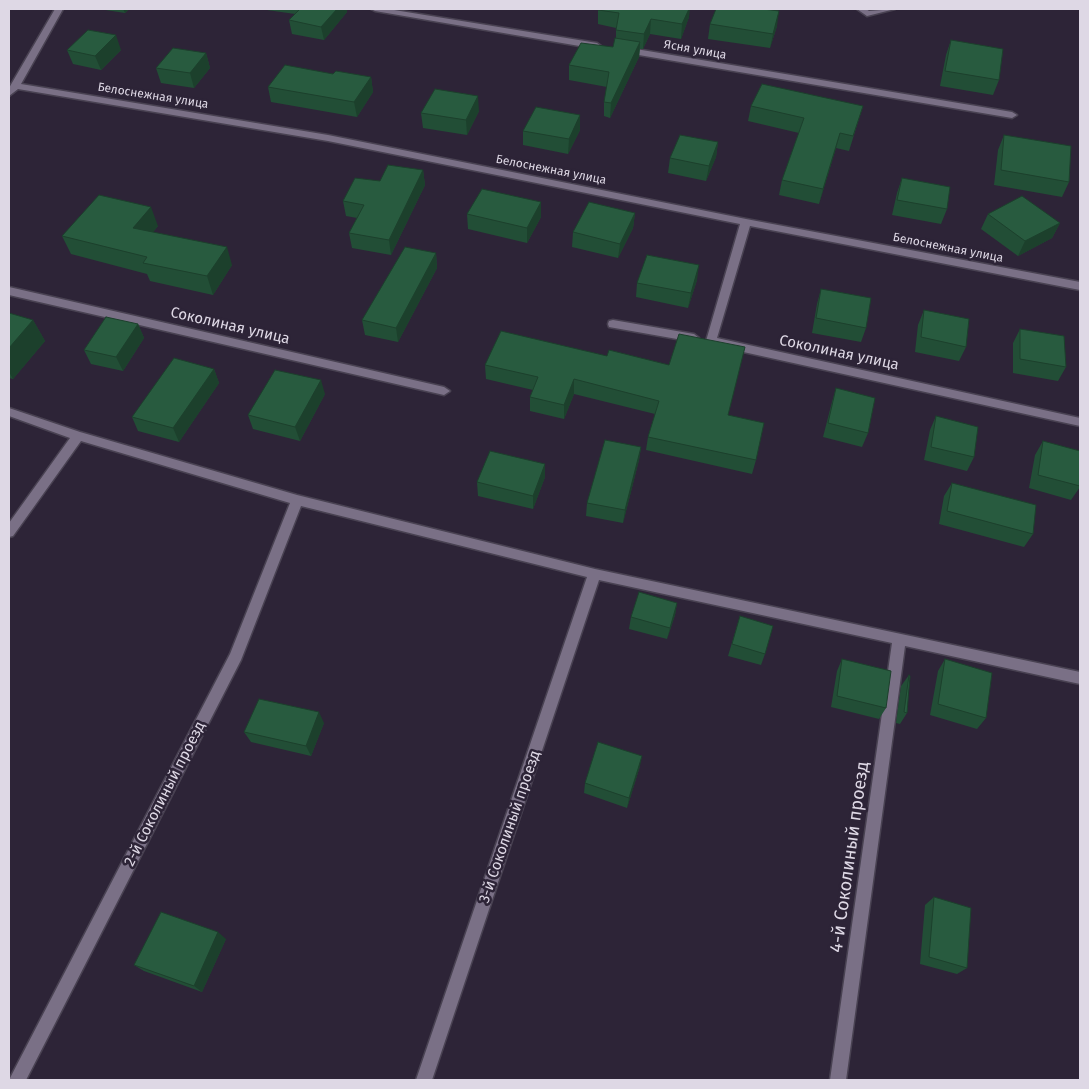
<!DOCTYPE html>
<meta charset="utf-8">
<style>
body{margin:0}
#map{position:relative;width:1089px;height:1089px;overflow:hidden;background:#2d2437;font-family:"Fira Sans",sans-serif}
canvas{display:block}
.frame{position:absolute;inset:0;border:10px solid #ded8e5;pointer-events:none}
</style>
<div id="map">
<canvas width="1089" height="1089"></canvas>
<div class="frame"></div>
</div>
<script>
const ctx = document.querySelector('canvas').getContext('2d');
ctx.lineJoin = 'round';
const toPath = rows => new Path2D(rows.map(r => 'M' + r).join(''));
function stroke(path, color, width, dash) { ctx.strokeStyle = color; ctx.lineWidth = width; ctx.lineCap = dash ? 'butt' : 'round'; ctx.setLineDash(dash || []); ctx.stroke(path); }
function paint(path, color) { ctx.fillStyle = color; ctx.fill(path, 'evenodd'); }
function write(font, color, halo, rows, align = 'center') {
  ctx.font = font + ' "Fira Sans",sans-serif'; ctx.lineWidth = 5; ctx.setLineDash([]); ctx.textBaseline = 'middle'; ctx.strokeStyle = halo; ctx.fillStyle = color; for (const [text, x, y, turn = 0] of rows) {
    ctx.save(); ctx.translate(x, y); ctx.rotate((+turn || 0) * Math.PI / 180); ctx.textAlign = isNaN(turn) ? turn : align; if (halo) ctx.strokeText(text, 0, 0); ctx.fillText(text, 0, 0); ctx.restore();
  }
}
const minor = toPath([
 [55,9,63,9,21,84,328,135,746,219,1080,282,1080,290,750,226,717,338,1080,418,1080,426,707,344,706,341,740,224,328,141,18,89,9,96,9,88,55,9],
 [371,9,388,9,597,43,601,46,597,49,375,11,371,9],
 [857,9,866,9,869,11,895,9,867,16,857,9],
 [624,47,1012,112,1017,115,1012,118,621,52,621,48,624,47],
 [9,287,444,387,450,391,444,395,9,295,9,287],
 [613,320,694,334,699,338,694,342,609,327,608,324,609,321,613,320],
 [9,408,80,432,297,495,595,569,1080,672,1080,684,905,646,846,1080,830,1080,892,643,599,580,432,1080,416,1080,587,577,301,506,241,660,26,1080,9,1080,230,654,290,503,81,441,13,536,9,537,9,523,70,438,9,416,9,408]
]);
const wall = toPath([
 [99,9,129,9,125,13],
 [267,9,347,9,347,12,324,40,292,34,289,20,295,14,267,10],
 [598,10,689,17,681,39,650,34,643,49,640,49,639,57,610,118,604,116,604,102,607,87,569,80,569,65,613,47,616,38,616,28,598,24],
 [710,24,777,26,770,48,708,39],
 [951,40,999,80,993,95,940,86,946,55],
 [67,50,121,50,101,70,73,64],
 [206,53,210,68,194,88,161,83,156,68],
 [333,74,371,77,373,92,357,117,271,102,268,87],
 [751,106,863,106,849,151,836,148,819,204,779,195,782,180,799,133,748,121],
 [479,111,467,135,423,128,421,113],
 [580,130,568,154,523,145,523,131],
 [1004,135,1069,182,1062,197,994,185,998,150],
 [718,142,716,157,706,181,668,173,670,158],
 [423,170,425,185,391,255,352,248,349,233,357,218,346,216,343,201,380,181],
 [902,178,947,209,941,224,892,215,897,193],
 [541,202,541,217,527,243,468,229,467,214],
 [635,213,633,228,618,258,572,247,573,232],
 [988,214,1060,223,1052,238,1018,256,981,229],
 [158,226,153,232,232,265,213,295,150,281,147,274,71,254,62,236],
 [436,253,437,268,398,342,365,335,362,320],
 [697,280,688,308,636,297,637,283],
 [821,289,866,328,861,342,812,333,817,304],
 [924,310,966,347,959,361,915,352,918,325],
 [9,313,33,320,45,341,13,379,9,378],
 [138,324,144,338,123,371,91,364,84,350],
 [1020,329,1066,367,1058,381,1013,373,1013,343],
 [607,356,669,365,741,361,728,415,756,460,752,474,646,450,648,437,655,414,574,394,564,419,530,411,530,397,533,390,486,379,485,365],
 [214,369,219,383,179,442,138,431,132,417],
 [836,388,868,433,862,447,823,437,832,402],
 [325,394,300,441,253,429,248,415],
 [936,416,974,457,967,471,924,460,930,430],
 [1043,441,1080,451,1080,487,1071,500,1029,488,1035,455],
 [641,447,639,460,623,523,586,516,587,503],
 [545,464,545,477,533,509,478,496,477,482],
 [952,483,1033,534,1024,547,939,524,944,496],
 [677,603,675,615,667,639,629,629,631,617],
 [740,616,765,654,761,665,728,656],
 [842,659,886,708,879,719,831,707,837,671],
 [945,659,986,718,977,729,930,715,938,671],
 [909,675,907,713,900,724,896,723,901,686],
 [324,723,311,756,251,742,244,732],
 [640,766,627,808,584,793,585,783],
 [934,897,967,968,957,974,920,964,925,905],
 [226,939,202,992,144,971,134,965]
]);
const shadedWall = toPath([
 [123,9,129,9,125,13],
 [337,9,347,9,347,12,324,40,321,27],
 [689,9,690,9,689,17,681,39,682,24],
 [779,11,777,26,770,48,773,34],
 [651,19,650,34,643,49,644,34],
 [116,35,121,50,101,70,95,56],
 [640,42,639,57,610,118,611,103],
 [206,53,210,68,194,88,190,73],
 [371,77,373,92,357,117,354,102],
 [478,96,479,111,467,135,466,120],
 [580,115,580,130,568,154,569,139],
 [840,133,836,148,819,204,823,189],
 [718,142,716,157,706,181,709,166],
 [423,170,425,185,391,255,389,240],
 [541,202,541,217,527,243,527,228],
 [151,207,158,226,141,247,133,228],
 [635,213,633,228,618,258,620,244],
 [1060,223,1052,238,1018,256,1025,241],
 [227,247,232,265,213,295,207,276],
 [436,253,437,268,398,342,396,328],
 [699,265,697,280,688,308,691,293],
 [33,320,45,341,13,379,9,372,9,348],
 [138,324,144,338,123,371,116,357],
 [214,369,219,383,179,442,173,428],
 [574,379,574,394,564,419,564,405],
 [321,380,325,394,300,441,295,427],
 [641,447,639,460,623,523,625,510],
 [545,464,545,477,533,509,533,496],
 [677,603,675,615,667,639,670,628],
 [319,712,324,723,311,756,306,746],
 [642,756,640,766,627,808,629,798],
 [218,932,226,939,202,992,194,986]
]);
const building = toPath([
 [300,9,337,9,321,27,289,20,300,9],
 [599,9,689,9,682,24,651,19,644,34,616,30,619,13,598,10,599,9],
 [716,9,763,9,779,11,773,34,710,24,716,9],
 [88,30,116,35,95,56,67,50,88,30],
 [615,38,640,42,611,103,604,102,609,72,569,65,581,43,613,47,615,38],
 [951,40,1003,49,999,80,945,71,951,40],
 [173,48,206,53,190,73,156,68,173,48],
 [285,65,333,74,336,71,371,77,354,102,268,87,285,65],
 [762,84,863,106,853,136,840,133,823,189,782,180,804,118,751,106,762,84],
 [435,89,478,96,466,120,421,113,435,89],
 [536,107,580,115,569,139,523,131,536,107],
 [680,135,718,142,709,166,670,158,680,135],
 [1004,135,1071,146,1069,182,1001,170,1004,135],
 [388,165,423,170,389,240,349,233,364,205,343,201,355,178,380,181,388,165],
 [902,178,950,187,947,209,897,200,902,178],
 [482,189,541,202,527,228,467,214,482,189],
 [99,195,151,207,133,228,227,247,207,276,143,263,147,257,62,236,99,195],
 [1022,196,1060,223,1025,241,988,214,1022,196],
 [589,202,635,213,620,244,573,232,589,202],
 [405,247,436,253,396,328,362,320,405,247],
 [647,255,699,265,691,293,637,283,647,255],
 [821,289,871,298,866,328,816,318,821,289],
 [924,310,969,319,966,347,921,337,924,310],
 [9,313,33,320,9,348,9,313],
 [106,317,138,324,116,357,84,350,106,317],
 [1020,329,1064,336,1066,367,1020,359,1020,329],
 [501,331,607,356,609,350,669,365,679,334,745,347,728,415,764,423,756,460,648,437,659,401,574,379,564,405,530,397,538,377,485,365,501,331],
 [174,358,214,369,173,428,132,417,174,358],
 [275,370,321,380,295,427,248,415,275,370],
 [836,388,875,398,868,433,828,423,836,388],
 [936,416,978,427,974,457,931,447,936,416],
 [605,440,641,447,625,510,587,503,605,440],
 [1043,441,1080,451,1080,486,1038,475,1043,441],
 [490,451,545,464,533,496,477,482,490,451],
 [952,483,1036,505,1033,534,947,511,952,483],
 [639,592,677,603,670,628,631,617,639,592],
 [740,616,773,626,765,654,732,644,740,616],
 [842,659,891,671,886,708,837,696,842,659],
 [945,659,992,673,986,718,938,704,945,659],
 [909,675,910,676,907,713,904,712,909,675],
 [259,699,319,712,306,746,244,732,259,699],
 [598,742,642,756,629,798,585,783,598,742],
 [934,897,971,908,967,968,929,957,934,897],
 [161,912,218,932,194,986,134,965,161,912]
]);
const farStreetnames = [
 ["Ясня улица",695,50,10],
 ["Белоснежная улица",153,96,9],
 ["Белоснежная улица",551,170,11],
 ["Белоснежная улица",948,248,11]
];
const streetNames = [
 ["Соколиная улица",230,326,13],
 ["Соколиная улица",839,353,12],
 ["2-й Соколиный проезд",165,794,-63],
 ["3-й Соколиный проезд",510,827,-71]
];
const nearStreetnames = [
 ["4-й Соколиный проезд",850,857,-82]
];
stroke(minor, '#494252', 3);
paint(minor, '#7a7086');
paint(wall, '#224e36');
paint(shadedWall, '#1c402c');
paint(building, '#285b3f');
stroke(building, '#1c402c', 1);
write('12px', '#ded8e5', '#2d2437', farStreetnames);
write('15px', '#ded8e5', '#2d2437', streetNames);
write('18px', '#ded8e5', '#2d2437', nearStreetnames);
</script>
